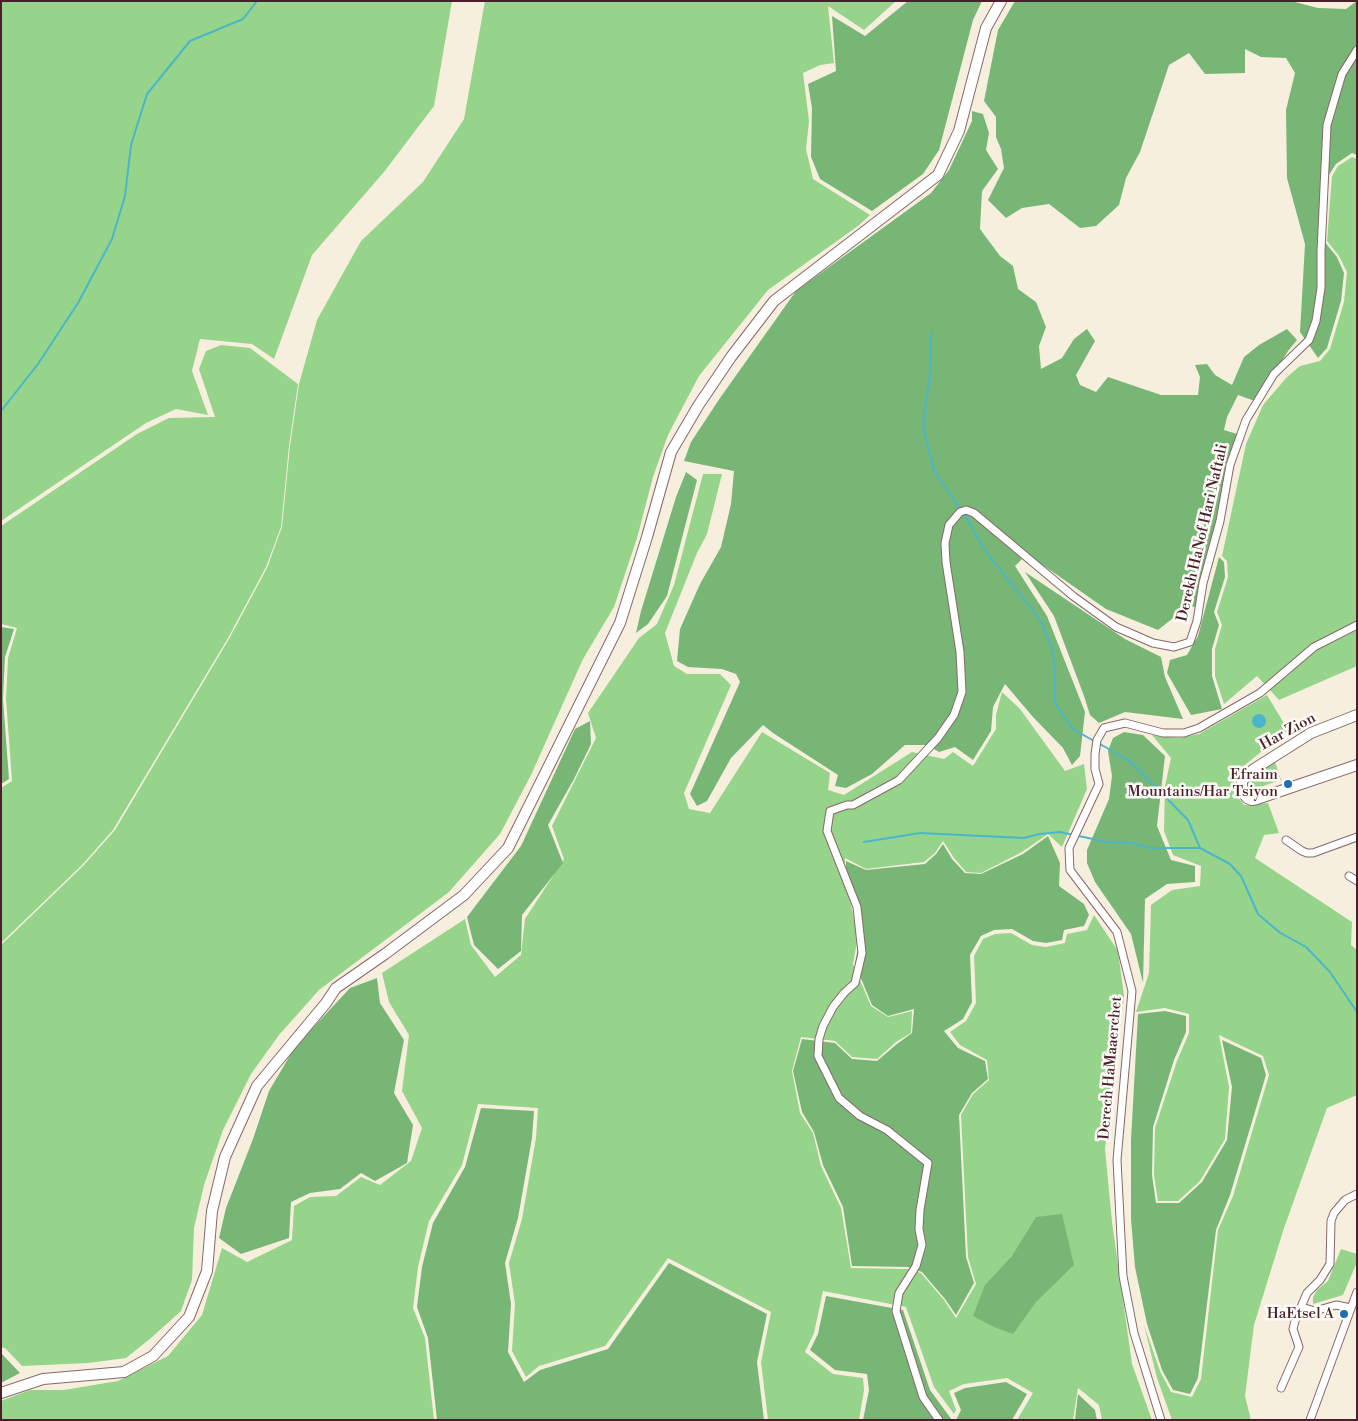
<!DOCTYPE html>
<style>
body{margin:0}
#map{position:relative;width:1358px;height:1421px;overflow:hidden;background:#f7efde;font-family:"Libre Bodoni",serif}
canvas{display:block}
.frame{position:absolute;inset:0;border:2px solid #4a1f2b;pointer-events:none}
</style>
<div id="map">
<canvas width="1358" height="1421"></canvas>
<div class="frame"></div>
</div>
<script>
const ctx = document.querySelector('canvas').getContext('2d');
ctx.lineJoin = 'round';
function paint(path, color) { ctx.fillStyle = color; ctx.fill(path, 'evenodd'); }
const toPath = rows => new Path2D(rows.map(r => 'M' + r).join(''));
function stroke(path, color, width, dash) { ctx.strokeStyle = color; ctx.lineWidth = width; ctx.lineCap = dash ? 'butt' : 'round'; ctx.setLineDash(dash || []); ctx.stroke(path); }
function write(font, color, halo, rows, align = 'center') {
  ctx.font = font + ' "Libre Bodoni",serif'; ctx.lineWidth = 5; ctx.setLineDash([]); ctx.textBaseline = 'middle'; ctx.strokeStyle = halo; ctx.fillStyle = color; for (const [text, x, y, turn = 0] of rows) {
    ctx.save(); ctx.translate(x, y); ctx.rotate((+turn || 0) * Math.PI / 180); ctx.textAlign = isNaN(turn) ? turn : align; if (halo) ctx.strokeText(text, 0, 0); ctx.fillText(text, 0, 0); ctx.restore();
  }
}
const green = toPath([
 [1,1,452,1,434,106,384,172,312,255,274,359,252,344,200,339,192,371,208,415,176,409,146,423,1,521],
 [485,1,896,1,864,30,828,6,834,63,820,65,803,73,809,121,806,149,813,179,870,215,858,226,768,290,699,376,668,435,653,477,637,538,614,607,583,659,531,775,500,834,449,892,319,990,279,1035,251,1074,223,1130,204,1185,194,1228,192,1280,181,1311,151,1338,126,1358,88,1363,22,1366,5,1348,1,1347,1,945,83,866,115,830,229,639,267,568,282,527,290,446,299,384,317,320,361,241,423,182,464,119],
 [1352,157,1357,159,1357,666,1279,700,1257,676,1224,704,1215,676,1215,649,1222,625,1217,612,1228,577,1227,561,1222,556,1246,444,1263,405,1287,377,1300,366,1320,361,1330,349,1344,302,1347,272,1339,256,1327,241,1332,176,1338,166],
 [221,345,250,348,298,384,289,446,281,527,266,567,228,638,113,830,82,865,1,943,1,788,12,781,6,699,8,658,17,628,1,624,1,526,137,434,169,418,215,417,199,369,206,351],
 [703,474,722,474,707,534,697,553,665,633,674,666,687,674,720,674,731,685,684,793,689,809,710,813,762,732,830,773,828,790,844,795,912,752,944,759,953,752,973,766,996,729,996,715,1002,692,1020,709,1065,771,1084,764,1087,789,1062,847,1048,834,1022,852,981,873,966,872,954,858,943,841,935,853,924,862,866,869,845,858,844,875,858,936,853,964,871,1006,888,1017,912,1011,911,1033,896,1042,877,1059,852,1057,835,1041,801,1037,792,1071,800,1113,813,1133,821,1166,841,1208,851,1268,908,1269,921,1273,944,1300,956,1318,976,1284,968,1257,961,1115,973,1094,989,1080,987,1060,960,1045,950,1032,966,1021,976,1003,974,956,983,939,995,934,1011,933,1032,945,1046,947,1065,943,1067,934,1087,930,1094,915,1118,951,1124,996,1105,1149,1112,1222,1132,1364,1152,1420,1102,1420,1099,1405,1078,1388,1073,1420,1017,1420,1033,1393,1007,1378,964,1384,949,1391,956,1410,954,1414,934,1387,906,1307,823,1291,814,1333,805,1352,833,1374,863,1378,864,1390,859,1420,768,1420,761,1362,771,1312,668,1258,605,1346,539,1366,526,1377,512,1351,515,1304,509,1263,522,1219,536,1138,538,1108,478,1104,462,1165,429,1221,418,1267,413,1308,425,1338,434,1420,1,1420,1,1401,30,1390,64,1390,118,1381,168,1356,202,1315,222,1248,247,1262,292,1240,294,1206,310,1197,336,1196,361,1177,380,1185,411,1161,422,1128,402,1091,409,1035,389,1002,382,973,465,919,471,945,495,977,521,955,525,919,564,859,552,826,596,738,588,713,639,638,657,624,674,585],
 [1267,695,1288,730,1235,773,1233,791,1244,805,1268,803,1279,833,1264,835,1255,858,1352,922,1351,945,1357,950,1357,1095,1327,1108,1284,1228,1254,1325,1245,1396,1251,1420,1172,1420,1157,1378,1144,1325,1160,1371,1171,1392,1192,1397,1201,1379,1218,1230,1233,1196,1269,1075,1263,1056,1219,1035,1229,1087,1225,1139,1200,1181,1178,1201,1158,1201,1154,1175,1155,1128,1177,1061,1189,1033,1189,1014,1165,1008,1136,1012,1149,973,1151,905,1172,890,1200,886,1201,866,1173,855,1164,831,1165,786,1171,758,1152,735,1179,738,1199,734],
 [1275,762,1281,780,1257,788,1252,786,1251,780,1255,775],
 [1341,1249,1357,1254,1357,1262,1343,1295,1313,1304,1313,1297,1317,1290,1328,1281]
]);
const forest = toPath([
 [908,1,982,1,973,20,939,150,923,174,872,211,820,179,811,157,812,108,808,84,836,71,832,16,865,36],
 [1015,1,1291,1,1318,8,1346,9,1357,1,1357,155,1352,153,1336,164,1329,175,1324,241,1337,257,1344,273,1341,301,1327,348,1318,358,1300,332,1305,244,1287,178,1286,110,1295,73,1286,58,1261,57,1245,49,1245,73,1205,74,1189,53,1169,65,1140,152,1126,178,1119,205,1096,226,1080,228,1049,204,1022,208,1006,218,988,200,1004,168,1001,149,996,137,996,117,984,101,998,30],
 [972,111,983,114,989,133,986,150,998,169,982,191,980,229,1000,256,1013,266,1018,289,1036,302,1046,327,1039,346,1041,369,1062,358,1074,339,1087,329,1095,341,1076,375,1080,385,1096,392,1108,377,1161,395,1198,395,1200,377,1195,365,1207,364,1215,375,1232,385,1244,357,1259,345,1287,329,1297,340,1288,351,1261,395,1255,401,1238,395,1227,417,1224,430,1237,434,1197,607,1181,606,1177,615,1158,630,1106,609,1027,554,1015,566,1047,616,1085,712,1080,756,1072,765,1063,748,1033,717,1005,684,993,707,991,731,973,760,955,747,939,752,927,745,905,745,872,774,846,788,835,786,838,775,773,733,763,725,731,758,707,801,697,806,690,794,740,682,736,674,722,669,688,667,677,661,680,629,700,584,721,547,731,504,734,471,684,461,691,442,720,398,796,291,931,193,949,170,972,121],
 [686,472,697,480,667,596,648,624,636,633,641,611,676,497],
 [1219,557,1224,562,1225,577,1214,612,1219,625,1212,649,1212,676,1222,709,1191,715,1167,673,1170,660,1187,655,1198,636],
 [1025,572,1125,639,1161,657,1165,677,1183,719,1125,712,1099,723,1090,715,1084,696,1054,616],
 [1,627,14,629,5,657,3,699,9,779,1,784],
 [590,721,591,744,574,779,548,825,563,863,522,915,521,951,498,969,474,945,467,917,521,846,575,729],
 [1124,732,1143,735,1165,756,1157,826,1171,860,1195,866,1195,882,1167,884,1145,899,1143,983,1131,934,1095,882,1087,863,1087,850,1109,799,1112,776,1108,751,1113,738],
 [1048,836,1060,863,1059,886,1084,904,1089,915,1084,926,1064,930,1062,940,1046,943,1033,941,1012,929,994,930,981,936,970,955,972,1002,963,1019,944,1031,958,1048,985,1061,988,1079,972,1093,959,1115,966,1257,974,1283,956,1315,945,1299,922,1272,908,1267,852,1266,843,1207,823,1165,814,1132,802,1112,793,1071,802,1039,835,1043,852,1059,877,1061,897,1044,912,1033,914,1009,888,1016,872,1005,855,964,860,936,846,875,846,861,866,870,925,864,936,854,943,844,952,859,965,873,981,874,1023,854],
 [377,978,380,1003,404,1040,394,1093,413,1125,407,1163,375,1181,361,1173,340,1189,310,1193,291,1202,289,1238,241,1254,219,1238,226,1208,253,1139,269,1091,295,1047,350,988],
 [1165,1011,1186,1016,1186,1032,1174,1060,1153,1127,1152,1175,1156,1203,1179,1203,1202,1182,1227,1140,1232,1087,1222,1040,1261,1058,1266,1075,1230,1195,1216,1230,1198,1378,1190,1394,1173,1390,1162,1370,1147,1324,1135,1267,1131,1219,1131,1140,1138,1014],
 [481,1108,534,1111,532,1138,518,1218,505,1263,511,1304,508,1352,524,1382,540,1370,608,1349,669,1263,767,1314,757,1362,764,1420,437,1420,428,1338,417,1307,422,1267,433,1223,465,1167],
 [1062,1214,1074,1265,1036,1302,1013,1334,994,1327,973,1316,985,1285,1012,1256,1036,1217],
 [826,1296,903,1310,930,1390,952,1420,863,1420,869,1390,867,1374,835,1370,810,1350,818,1334],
 [1,1353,20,1373,1,1383],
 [1006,1382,1027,1394,1012,1420,956,1420,961,1410,954,1393,965,1388],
 [1078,1394,1095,1410,1097,1420,1075,1420]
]);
const water = toPath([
 '1252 721a7 7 0 1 1 14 0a7 7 0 1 1-14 0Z'
]);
const stream = toPath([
 [931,333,930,374,923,422,925,434,934,471,961,510],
 [1,411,38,364,78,303,112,239,125,196,131,145,147,94,190,41,243,19,257,1],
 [964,514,986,552,1041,621,1053,652,1055,672,1055,702,1062,714,1073,729,1094,741],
 [1098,743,1125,758,1138,769,1188,820,1200,848,1230,864,1241,876,1258,914,1279,932,1306,947,1330,972,1357,1012],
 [864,842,920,833,1024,838,1039,834,1060,832,1107,842,1133,843,1149,848,1200,848]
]);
const street = toPath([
 [1286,840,1302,851,1307,853,1313,853,1357,837],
 [1349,876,1357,881],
 [1301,1307,1315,1311,1336,1305,1351,1308],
 [1281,1388,1299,1347,1293,1329,1295,1321,1307,1293,1320,1280,1330,1264,1331,1221,1334,1213,1345,1200,1357,1194],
 [939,1420,923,1397,896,1311,899,1293,916,1266,922,1245,919,1229,920,1210,928,1163,887,1130,860,1116,839,1098,818,1056,819,1039,823,1026,833,1007,844,993,855,983,862,953,857,907,827,831,830,811,847,805,853,805,899,780,938,738,954,715,962,692,960,652,946,562,945,543,949,525,960,512,966,510,974,513,1073,596,1116,627,1153,643,1174,647,1190,642,1197,621,1203,583,1220,521,1230,465,1246,420,1274,374,1309,340,1316,321,1321,288,1321,251,1327,125,1342,74,1357,50],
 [1161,1420,1134,1333,1123,1276,1117,1160,1132,991,1117,932,1070,870,1069,848,1099,784,1095,769,1095,754,1097,740,1104,728,1125,723,1163,733,1184,733,1199,728,1260,693,1314,647,1357,625],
 [1310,1420,1357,1292]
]);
const secondary = toPath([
 [1357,715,1311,733,1254,769,1245,777,1242,782,1242,791,1247,798,1252,800,1257,799,1357,765],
 [1,1393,43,1379,124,1372,153,1356,189,1317,207,1271,212,1211,225,1157,257,1086,326,1003,336,988,385,954,464,895,508,848,620,623,647,537,671,452,698,406,731,357,774,301,938,175,959,131,986,28,1001,1]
]);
const markers = [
 [1288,784,5,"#1f6fb2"],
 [1344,1314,5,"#1f6fb2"]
];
const streetNames = [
 ["Derekh HaNof Hari Naftali",1203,533,-77],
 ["Har Zion",1288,732,-29],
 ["Derech HaMaaerchet",1111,1068,-85]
];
const poiNames = [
 ["Efraim",1278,775],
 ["Mountains/Har Tsiyon",1278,792],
 ["HaEtsel A",1334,1314]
];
paint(green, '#95d48a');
paint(forest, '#78b676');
paint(water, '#4cb6c9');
stroke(stream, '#4cb6c9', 2);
stroke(street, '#87686a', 9);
stroke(secondary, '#87686a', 12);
stroke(street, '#fff', 7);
stroke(secondary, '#fff', 10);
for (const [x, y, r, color] of markers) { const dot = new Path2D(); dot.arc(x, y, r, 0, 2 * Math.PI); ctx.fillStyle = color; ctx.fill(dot); stroke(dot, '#fdfcf7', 2); }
write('15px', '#4a1f2b', '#fdfcf7', streetNames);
write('15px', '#4a1f2b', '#fdfcf7', poiNames, 'right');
</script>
